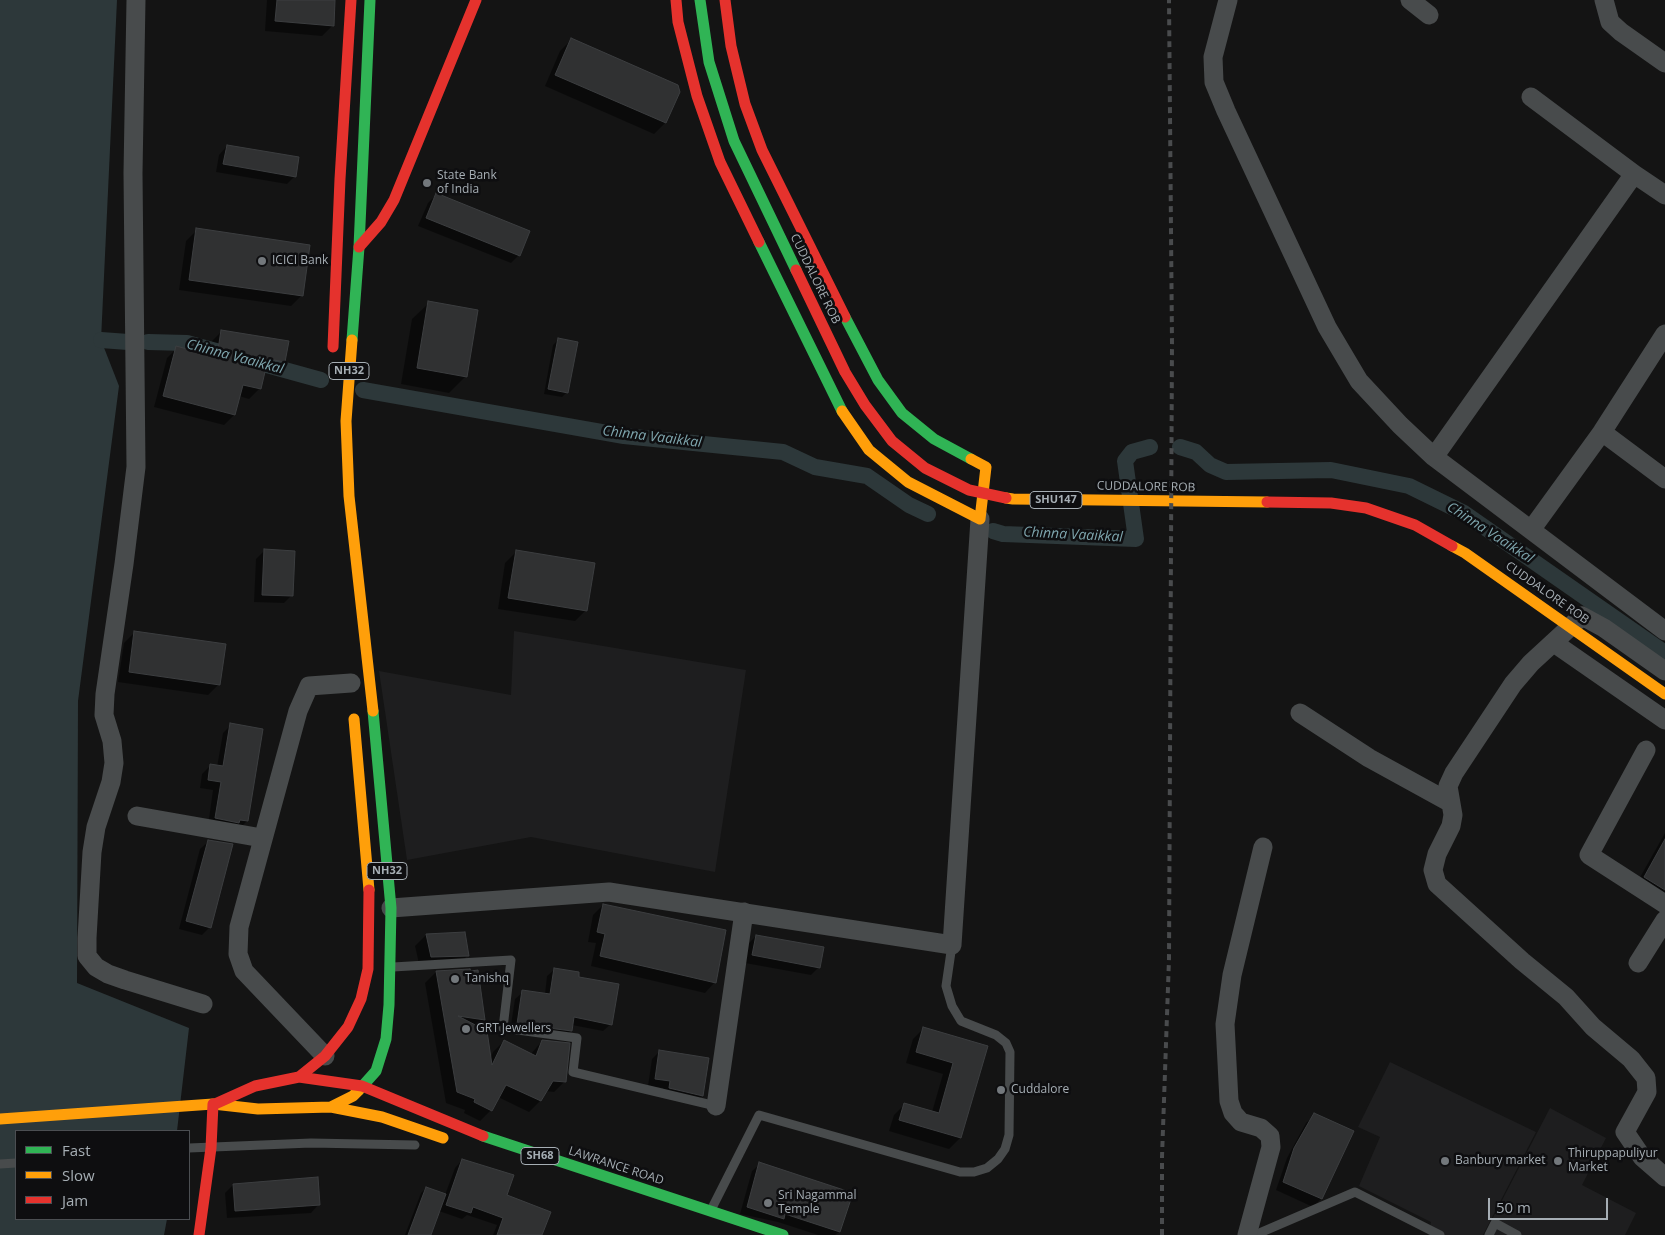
<!DOCTYPE html>
<style>
body{margin:0}
#map{position:relative;width:1665px;height:1235px;overflow:hidden;background:#141414;font-family:"Open Sans",sans-serif}
canvas{display:block}
.legend{position:absolute;left:15px;top:1130px;width:175px;height:90px;box-sizing:border-box;background:#0e0e10;border:1px solid #4b4e52;margin:0;padding:6px 9px;list-style:none;font-size:15px;color:#a6aeb4}
.legend li{display:flex;align-items:center;gap:10px;height:25px}
.legend b{width:25px;border:1px solid #4b4e52}
.scale{position:absolute;left:1488px;top:1198px;width:120px;height:22px;box-sizing:border-box;border:2px solid #a6aeb4;border-top:0;padding-left:6px;font-size:15px;line-height:18px;white-space:nowrap;color:#a6aeb4;-webkit-text-stroke:4px #0e0e10;paint-order:stroke}
</style>
<div id="map">
<canvas width="1665" height="1235"></canvas>
<ul class="legend">
<li><b style="height:6px;background:#30b455"></b>Fast</li>
<li><b style="height:6px;background:#ff9f0a"></b>Slow</li>
<li><b style="height:6px;background:#e5322d"></b>Jam</li>
</ul>
<div class="scale">50 m</div>
</div>
<script>
const ctx = document.querySelector('canvas').getContext('2d');
ctx.lineJoin = 'round';
function paint(path, color) { ctx.fillStyle = color; ctx.fill(path, 'evenodd'); }
const toPath = rows => new Path2D(rows.map(r => 'M' + r).join(''));
function stroke(path, color, width, dash) { ctx.strokeStyle = color; ctx.lineWidth = width; ctx.lineCap = dash ? 'butt' : 'round'; ctx.setLineDash(dash || []); ctx.stroke(path); }
function write(font, color, halo, rows, align = 'center') {
  ctx.font = font + ' "Open Sans",sans-serif'; ctx.lineWidth = 5; ctx.setLineDash([]); ctx.textBaseline = 'middle'; ctx.strokeStyle = halo; ctx.fillStyle = color; for (const [text, x, y, turn = 0] of rows) {
    ctx.save(); ctx.translate(x, y); ctx.rotate((+turn || 0) * Math.PI / 180); ctx.textAlign = isNaN(turn) ? turn : align; if (halo) ctx.strokeText(text, 0, 0); ctx.fillText(text, 0, 0); ctx.restore();
  }
}
const built = toPath([
 [514,631,746,670,715,872,531,837,407,860,379,671,511,695],
 [1390,1062,1536,1132,1483,1235,1428,1235,1431,1222,1359,1186,1380,1137,1358,1127],
 [1550,1108,1606,1138,1582,1185,1636,1213,1625,1235,1484,1235]
]);
const water = toPath([
 [0,0,117,0,101,340,119,386,78,701,77,983,189,1028,177,1131,16,1131,16,1219,167,1219,164,1235,0,1235]
]);
const shadow = toPath([
 [267,0,334,0,333,25,322,36,265,31],
 [571,40,678,92,665,123,654,134,545,86,560,51],
 [227,146,295,176,287,184,216,172,219,155],
 [436,195,519,255,511,263,418,226,428,203],
 [197,230,302,295,291,306,179,290,186,241],
 [429,303,466,376,449,393,401,384,412,319],
 [222,331,284,361,274,371,264,370,259,389,249,399,239,396,234,415,224,425,154,407,167,358,177,348,209,356,212,341],
 [558,340,567,392,562,397,544,394,553,345],
 [264,551,292,595,284,603,254,602,256,559],
 [516,552,586,610,575,621,498,609,505,563],
 [135,632,219,684,208,695,118,682,124,643],
 [231,725,247,821,239,829,208,826,213,790,200,788,202,774,210,766,217,767,223,733],
 [1665,833,1665,908,1634,888],
 [209,841,210,927,202,935,179,929,200,849],
 [603,905,724,931,714,983,705,993,591,966,596,943,588,942,593,915],
 [426,935,467,956,456,967,420,968,415,946],
 [756,936,819,967,811,975,745,963,748,944],
 [555,969,578,978,611,1024,603,1031,572,1025,571,1030,564,1038,510,1031,515,999,523,992,545,994,547,976],
 [477,971,484,1020,476,1027,490,1060,493,1052,504,1041,530,1055,542,1041,565,1081,554,1092,545,1091,540,1101,529,1112,498,1097,491,1110,480,1121,464,1113,465,1110,446,1103,425,983,436,972],
 [924,1028,987,1047,960,1138,949,1149,889,1131,894,1115,905,1104,932,1112,943,1074,906,1063,913,1039],
 [660,1051,707,1059,702,1096,694,1103,662,1096,663,1088,648,1086,652,1059],
 [1315,1115,1352,1132,1321,1199,1313,1207,1276,1190,1287,1158,1306,1123],
 [462,1160,505,1196,540,1235,493,1235,497,1225,467,1215,462,1219,439,1211,430,1235,405,1235,421,1193,426,1188,445,1195,455,1168],
 [760,1164,851,1194,839,1232,835,1235,818,1235,778,1222,740,1214,752,1171],
 [233,1185,319,1204,311,1213,227,1218,225,1193]
]);
const canal = toPath([
 [101,340,128,342],
 [148,342,187,343,321,380],
 [363,390,624,436,783,452,815,467,867,476,909,505,928,514],
 [1180,447,1196,452,1210,465,1226,472,1331,470,1409,486,1464,513,1665,653],
 [993,531,1003,534,1136,539,1125,461,1132,452,1150,447]
]);
const building = toPath([
 [277,0,335,0,334,26,275,21,277,0],
 [571,38,678,85,680,92,666,123,555,75,571,38],
 [227,145,299,157,296,177,223,164,227,145],
 [436,193,530,231,520,256,426,218,436,193],
 [196,228,310,245,303,296,189,280,196,228],
 [428,301,478,310,467,377,417,368,428,301],
 [221,330,289,341,285,362,268,359,261,389,243,385,235,415,163,396,176,346,217,357,221,330],
 [558,338,578,342,568,393,548,389,558,338],
 [264,549,295,551,293,596,262,595,264,549],
 [516,550,595,563,587,611,508,598,516,550],
 [134,631,226,644,220,685,129,672,134,631],
 [230,723,263,729,248,821,240,820,239,823,215,818,221,782,208,780,210,764,223,766,230,723],
 [1665,839,1665,890,1644,877,1665,839],
 [208,840,233,844,211,928,186,921,208,840],
 [603,904,726,930,716,983,600,956,605,934,597,932,603,904],
 [465,932,469,956,431,957,426,934,465,932],
 [756,935,824,947,820,968,752,955,756,935],
 [554,968,579,972,579,977,619,984,612,1025,574,1017,572,1031,517,1024,522,990,550,994,554,968],
 [470,969,471,971,478,970,485,1020,458,1016,487,1031,492,1065,504,1040,536,1056,542,1040,570,1043,566,1082,553,1081,541,1101,506,1085,492,1111,474,1102,475,1099,457,1092,436,971,470,969],
 [923,1027,988,1046,961,1138,899,1120,904,1103,939,1113,953,1063,916,1052,923,1027],
 [659,1050,709,1058,703,1096,669,1088,670,1081,655,1079,659,1050],
 [1314,1113,1354,1131,1322,1199,1283,1182,1294,1148,1314,1113],
 [462,1159,514,1175,507,1195,551,1212,542,1235,497,1235,503,1218,473,1207,471,1213,446,1205,462,1159],
 [759,1162,853,1193,840,1232,785,1214,784,1219,747,1207,759,1162],
 [318,1177,320,1205,235,1211,233,1184,318,1177],
 [426,1187,446,1194,431,1235,408,1235,426,1187]
]);
const lane = toPath([
 [393,967,511,960,503,1028,577,1038,573,1072,716,1106],
 [189,1148,311,1143,415,1145],
 [0,1164,16,1163],
 [712,1208,759,1115,960,1172,974,1172,987,1168,998,1159,1005,1149,1009,1135,1010,1052,1006,1043,996,1035,961,1021,952,1006,946,986,952,945],
 [1255,1235,1355,1192,1440,1235],
 [1489,1235,1495,1223,1517,1235]
]);
const street = toPath([
 [136,0,133,173,136,467,124,564,105,694,104,715,112,741,114,763,111,782,96,827,92,852,87,938,87,956,96,967,108,974,125,980,203,1004],
 [1228,0,1213,57,1214,82,1226,111,1327,327,1359,381,1400,425,1434,457,1665,631],
 [1410,0,1429,15],
 [1604,0,1610,22,1621,32,1665,63],
 [1531,97,1634,174],
 [1602,432,1665,479],
 [1434,457,1634,174,1665,195],
 [1531,530,1602,432,1665,334],
 [1554,643,1665,720],
 [1665,671,1604,628,1582,616,1531,663,1513,684,1454,773,1448,786,1453,815,1451,826,1437,854,1433,870,1437,884,1522,961,1566,997,1593,1027,1631,1059,1646,1078,1647,1092,1625,1132,1642,1157,1665,1177],
 [1300,713,1369,758,1449,802],
 [1646,750,1589,855,1665,904],
 [137,816,262,838],
 [391,908,609,892,952,945,980,519],
 [1638,963,1665,920],
 [325,1056,244,971,238,954,239,927,298,711,309,686,351,683],
 [716,1106,744,912],
 [1247,1235,1271,1147,1270,1136,1261,1128,1241,1122,1233,1113,1229,1101,1225,1024,1232,975,1263,847]
]);
const fast = toPath([
 [700,0,709,62,734,141,796,270],
 [759,242,842,411],
 [845,317,878,380,902,413,934,439,971,459],
 [352,340,359,247,370,0],
 [359,1090,376,1071,386,1039,389,1005,391,908,373,711],
 [483,1136,783,1235]
]);
const slow = toPath([
 [352,340,346,421,349,496,373,711],
 [842,411,869,450,908,482,980,519,986,467,971,459],
 [1006,498,1013,499,1267,502],
 [1452,546,1465,553,1665,694],
 [354,719,369,890],
 [331,1107,382,1117,443,1138],
 [0,1119,213,1104,258,1109,331,1107,353,1096,359,1090]
]);
const jam = toPath([
 [676,0,678,22,697,96,720,162,759,242],
 [725,0,731,46,745,104,762,150,845,317],
 [359,247,381,222,394,200,476,0],
 [796,270,845,372,865,405,892,441,925,468,969,490,1006,498],
 [333,347,340,179,351,0],
 [1267,502,1331,503,1366,508,1415,525,1452,546],
 [299,1077,362,1086,483,1136],
 [215,1104,255,1086,299,1077,325,1056,348,1027,361,999,368,969,369,890],
 [199,1235,211,1148,213,1104]
]);
const rail = toPath([
 [1162,1235,1162,1157,1169,959,1172,344,1169,0]
]);
const markers = [
 [427,183,5,"#73787c"],
 [262,261,5,"#73787c"],
 [455,979,5,"#73787c"],
 [466,1029,5,"#73787c"],
 [1001,1090,5,"#73787c"],
 [1445,1161,5,"#73787c"],
 [1558,1161,5,"#73787c"],
 [768,1203,5,"#73787c"]
];
const shields = [
 [349,371,40],
 [1056,500,52],
 [387,871,40],
 [540,1156,38]
];
const shieldNames = [
 ["NH32",349,371],
 ["SHU147",1056,500],
 ["NH32",387,871],
 ["SH68",540,1156]
];
const poiNames = [
 ["State Bank",437,176],
 ["of India",437,190],
 ["ICICI Bank",272,261],
 ["Tanishq",465,979],
 ["GRT Jewellers",476,1029],
 ["Cuddalore",1011,1090],
 ["Thiruppapuliyur",1568,1154],
 ["Market",1568,1168],
 ["Banbury market",1455,1161],
 ["Sri Nagammal",778,1196],
 ["Temple",778,1210]
];
const streetNames = [
 ["CUDDALORE ROB",815,279,64],
 ["CUDDALORE ROB",1146,487,1],
 ["CUDDALORE ROB",1547,593,35],
 ["LAWRANCE ROAD",616,1166,18]
];
const waterNames = [
 ["Chinna Vaaikkal",235,357,15],
 ["Chinna Vaaikkal",652,437,7],
 ["Chinna Vaaikkal",1490,533,33],
 ["Chinna Vaaikkal",1073,535,3]
];
paint(built, '#1e1e1f');
paint(water, '#2d383a');
paint(shadow, '#0007');
stroke(canal, '#2d383a', 16);
paint(building, '#303132');
stroke(building, '#3c3e40', 1);
stroke(lane, '#484b4c', 9);
stroke(street, '#484b4c', 19);
stroke(fast, '#30b455', 11);
stroke(slow, '#ff9f0a', 11);
stroke(jam, '#e5322d', 11);
stroke(rail, '#494b4d', 4, [6, 5]);
for (const [x, y, r, color] of markers) { const dot = new Path2D(); dot.arc(x, y, r, 0, 2 * Math.PI); ctx.fillStyle = color; ctx.fill(dot); stroke(dot, '#0e0e10', 2); }
for (const [x, y, w] of shields) { const box = new Path2D(); box.roundRect(x - w / 2, y - 8.5, w, 17, 4); ctx.fillStyle = '#0e0e10'; ctx.fill(box); stroke(box, '#a6aeb4', 1); }
write('bold 11px', '#a6aeb4', null, shieldNames);
write('12px', '#a6aeb4', '#0e0e10', poiNames, 'left');
write('12px', '#a6aeb4', '#0e0e10', streetNames);
write('italic 14px', '#7ea5ad', '#0e0e10', waterNames);
</script>
